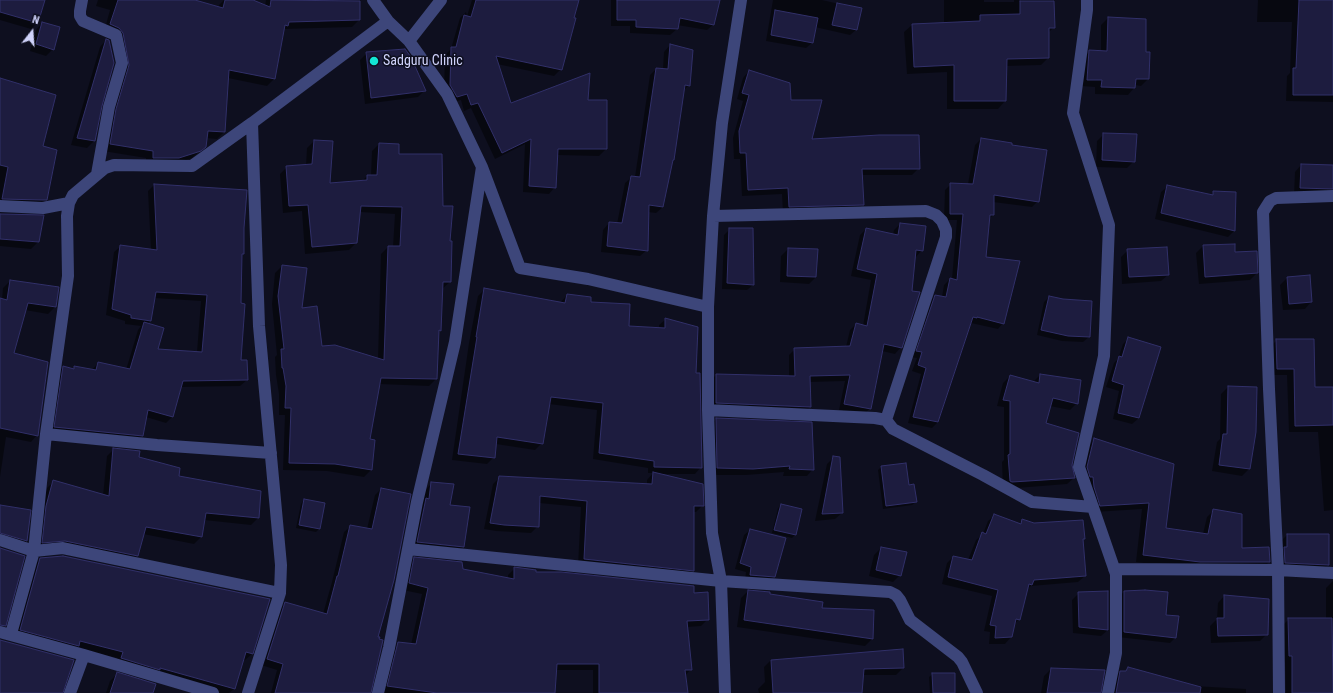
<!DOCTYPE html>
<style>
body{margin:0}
#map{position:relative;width:1333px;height:693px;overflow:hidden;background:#0e0f1f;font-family:"Roboto Condensed",sans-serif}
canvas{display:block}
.north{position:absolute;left:12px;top:12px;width:40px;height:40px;-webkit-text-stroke:3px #0e0f1f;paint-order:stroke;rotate:17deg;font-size:11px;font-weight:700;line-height:16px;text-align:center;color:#d0d3fb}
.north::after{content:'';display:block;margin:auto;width:14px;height:18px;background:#d0d3fb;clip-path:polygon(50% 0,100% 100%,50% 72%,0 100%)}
</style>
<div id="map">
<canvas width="1333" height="693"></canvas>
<div class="north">N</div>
</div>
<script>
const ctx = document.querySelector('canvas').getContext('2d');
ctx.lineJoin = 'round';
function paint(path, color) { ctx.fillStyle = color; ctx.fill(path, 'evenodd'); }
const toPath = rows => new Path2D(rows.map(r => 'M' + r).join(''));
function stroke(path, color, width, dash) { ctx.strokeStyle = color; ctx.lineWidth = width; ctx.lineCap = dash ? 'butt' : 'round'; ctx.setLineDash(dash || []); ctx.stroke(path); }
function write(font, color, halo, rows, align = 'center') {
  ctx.font = font + ' "Roboto Condensed",sans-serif'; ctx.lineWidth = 3; ctx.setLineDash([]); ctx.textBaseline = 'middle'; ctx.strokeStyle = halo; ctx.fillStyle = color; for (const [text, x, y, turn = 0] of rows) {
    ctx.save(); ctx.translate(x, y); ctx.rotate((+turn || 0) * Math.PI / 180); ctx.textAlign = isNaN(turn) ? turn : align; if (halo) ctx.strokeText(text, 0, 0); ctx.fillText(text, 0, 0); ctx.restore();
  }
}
const shadow = toPath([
 [0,0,45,0,37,23,31,29,0,20],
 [98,0,191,0,218,8,219,5,224,0,250,0,265,6,266,0,343,0,359,2,359,20,352,27,284,29,274,79,267,86,228,78,224,132,217,139,206,138,205,146,192,158,171,165,146,165,146,158,103,151,123,70,115,38,104,32,110,10,96,6],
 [472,0,578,0,561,69,554,76,497,64,510,104,606,149,599,156,557,155,555,187,549,194,523,192,525,144,495,159,471,108,464,111,461,100,450,103,444,92,445,55,451,49,460,18,466,12,467,16],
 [611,0,719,0,714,24,707,30,677,25,677,29,670,35,630,33,630,26,611,26],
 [773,0,822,0,861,9,856,30,850,35,815,27,812,43,806,48,766,41],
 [944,0,984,0,984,2,1014,2,1014,0,1053,0,1054,27,1048,33,1048,58,1041,65,1006,66,1005,101,998,109,947,109,947,72,907,74,904,32,912,25,944,23],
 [1258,0,1333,0,1333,102,1286,101,1287,76,1290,73,1292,22,1257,22],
 [1108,18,1145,53,1148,79,1141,86,1135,85,1134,88,1128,95,1095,94,1095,87,1081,86,1083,58,1090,51,1101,52,1101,25],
 [42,23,53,49,46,56,30,51,36,30],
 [106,40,101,105,94,141,87,148,71,145,100,47],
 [670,45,689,85,683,91,663,207,656,213,648,212,647,250,640,256,601,252,603,230,609,223,617,224,625,183,632,177,635,177,650,75,656,69,663,69,664,52],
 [367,53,424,91,418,97,365,104,360,60],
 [749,71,790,101,811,140,919,168,912,175,861,175,863,205,856,211,783,213,782,194,742,196,740,159,734,159,733,138,743,101,737,99,743,78],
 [0,78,41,147,47,199,39,207,0,206],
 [1104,134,1134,161,1127,168,1096,167,1097,141],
 [981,139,1038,201,1032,207,993,202,993,215,989,219,985,257,1003,323,998,329,971,323,938,422,932,428,908,423,921,374,912,371,917,358,911,357,929,302,935,296,942,297,944,285,950,279,952,279,957,220,944,220,945,190,951,184,968,184,975,145],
 [314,141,329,184,362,181,367,176,371,176,372,151,379,144,398,145,398,155,442,207,449,242,450,282,442,289,440,330,437,333,436,379,429,386,379,384,368,440,374,440,371,470,364,477,327,471,283,470,285,415,279,415,279,394,276,375,275,357,277,355,272,304,275,273,282,266,301,309,321,347,378,359,381,254,388,247,393,247,395,214,360,212,356,243,349,250,305,254,302,211,283,213,280,174,287,167,306,166,307,148],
 [1301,165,1333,166,1333,195,1294,195,1295,172],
 [154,185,243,228,243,253,241,255,240,361,246,361,247,380,240,386,180,387,172,417,166,423,146,417,142,436,136,442,49,433,57,373,63,367,72,370,74,367,92,370,98,363,126,370,138,330,141,326,125,324,125,321,106,315,114,252,121,246,151,250,148,191],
 [154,298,201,301,197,352,157,350,147,324,150,321],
 [1168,186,1211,195,1213,192,1235,193,1234,231,1228,237,1155,219,1161,192],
 [0,214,38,242,31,249,0,246],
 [900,224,922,250,916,257,914,257,901,347,895,354,882,351,870,408,864,415,839,410,845,381,809,382,810,407,804,413,710,409,710,381,716,375,789,377,789,355,795,349,846,347,850,330,856,324,863,326,871,280,851,276,860,235,866,229,893,235,894,230],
 [730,229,753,285,747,290,722,289,724,235],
 [1234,245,1234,253,1257,273,1250,280,1199,284,1196,253,1203,246],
 [788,249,816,277,809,284,780,282,781,256],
 [1128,250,1168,275,1161,281,1122,284,1121,257],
 [1287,278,1311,302,1305,309,1283,310,1280,285],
 [10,281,55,307,48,314,25,310,12,353,37,435,31,442,6,437,0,477,0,299,2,300,3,288],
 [485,289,560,303,567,295,590,303,628,327,659,328,659,325,666,319,695,374,701,467,695,474,659,474,703,505,696,512,693,512,693,570,686,577,578,566,581,507,539,503,538,526,531,533,496,531,484,529,493,484,500,477,647,484,647,480,653,473,648,473,648,468,593,459,597,410,549,404,542,443,535,450,496,444,494,457,487,464,452,460,469,343,478,296],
 [1049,297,1089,337,1083,342,1062,341,1037,335,1044,302],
 [1129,338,1160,347,1139,418,1132,424,1113,419,1119,391,1106,387,1114,363,1118,359,1123,344],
 [1277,340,1314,388,1333,388,1333,510,1324,511,1318,432,1289,432,1287,375,1271,375,1270,347],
 [1040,375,1077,403,1070,410,1050,406,1045,424,1071,465,1074,478,1067,484,1004,489,1003,488,1002,462,1004,460,1004,407,997,406,1003,383,1010,376,1033,382],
 [1228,387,1249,469,1242,476,1212,471,1217,442,1220,439,1221,394],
 [716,419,813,469,807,476,783,476,784,472,746,475,711,475,709,426],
 [1094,439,1173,464,1165,529,1203,534,1207,517,1214,510,1241,549,1268,548,1269,562,1262,569,1192,569,1136,562,1142,509,1094,512,1080,474,1088,446],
 [114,449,138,458,258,518,251,525,204,520,201,537,194,544,143,534,137,555,130,562,36,549,40,514,47,488,54,481,103,496,107,456],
 [834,457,842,513,835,519,815,521,827,464],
 [905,464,909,486,916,502,912,505,883,509,878,470,881,467],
 [432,483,449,506,463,547,456,554,411,549,425,490],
 [381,489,377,637,370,693,271,693,277,670,261,665,279,610,285,604,323,614,332,582,344,532,351,526,367,529,375,495],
 [304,500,324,504,319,529,316,532,296,528,301,504],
 [781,505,795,535,792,538,772,533,778,508],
 [0,506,27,541,20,547,0,541],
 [995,515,1019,524,1023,520,1082,540,1085,576,1078,582,1031,586,1026,590,1019,619,1014,625,1011,637,1005,644,989,644,990,632,984,631,992,596,942,584,947,563,953,557,968,560,976,540,983,534,988,521],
 [750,530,774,576,768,582,745,581,746,572,735,569,744,535],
 [1287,535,1328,565,1321,572,1279,569,1280,542],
 [881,548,900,575,893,582,869,576,874,555],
 [414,558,462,570,508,579,508,575,515,568,535,574,693,594,708,619,701,626,687,627,691,669,685,676,687,693,593,693,593,670,555,670,554,693,381,693,392,650,398,643,411,645,422,594,403,590,408,565],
 [40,559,269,599,252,654,245,660,242,659,234,689,229,693,220,693,154,674,115,664,117,658,76,648,14,636,34,565],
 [1333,581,1333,693,1286,693,1285,662,1283,662,1282,626,1289,619,1326,619,1326,588],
 [748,591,768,595,821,608,872,639,865,646,737,627,741,598],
 [1145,591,1165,616,1175,638,1170,643,1118,637,1118,597,1124,592],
 [1079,593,1108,630,1101,636,1073,633,1072,600],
 [1224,596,1267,634,1260,641,1211,643,1210,626,1217,619,1218,603],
 [771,660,903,668,896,675,862,675,861,693,759,693,758,689,765,682,764,667],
 [1128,668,1194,686,1246,689,1246,693,1111,693,1114,678,1120,672,1124,672],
 [1051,669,1095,693,1041,693,1044,676],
 [117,674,152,693,106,693,110,681],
 [933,674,954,693,930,693,929,677]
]);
const building = toPath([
 [0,0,45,0,38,23,0,12,0,0],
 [118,0,195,0,223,8,225,0,253,0,270,7,271,0,360,1,360,20,289,22,288,26,285,25,275,79,229,70,225,132,208,131,206,147,201,151,179,158,153,158,153,151,110,144,116,109,129,65,123,33,119,28,110,24,118,0],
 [476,0,579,0,574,18,576,18,562,70,496,56,511,103,590,73,588,100,607,100,607,149,558,149,556,188,529,186,531,139,502,153,478,103,471,105,467,94,457,97,450,85,451,47,456,47,464,15,471,17,476,0],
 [617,0,720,0,714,25,680,18,678,29,636,27,636,20,617,20,617,0],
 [1299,0,1333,0,1333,95,1293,95,1293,68,1296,68,1299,0],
 [1020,1,1054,1,1055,28,1049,28,1049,58,1007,59,1006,101,954,101,954,65,914,67,912,24,980,21,980,15,1020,14,1020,1],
 [837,3,862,8,857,30,832,25,837,3],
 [775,10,818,18,813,43,771,35,775,10],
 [1108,17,1146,19,1146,52,1150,52,1149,79,1136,79,1135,88,1101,87,1102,80,1087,80,1089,50,1107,51,1108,17],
 [42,22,60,27,54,50,36,44,42,22],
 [106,39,109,40,114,63,102,106,95,141,77,138,106,39],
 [670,44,693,50,690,86,685,85,674,160,673,160,663,207,649,205,648,251,607,246,609,222,622,223,631,176,640,177,656,68,668,69,670,44],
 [405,49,411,57,426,91,371,98,366,52,405,49],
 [749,70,790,83,791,100,822,100,812,139,879,135,919,135,920,169,862,169,864,205,789,207,788,188,748,190,746,153,740,153,739,131,749,95,742,93,749,70],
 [0,78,56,95,43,146,57,150,47,200,42,200,2,199,8,167,0,165,0,78],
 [1103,133,1137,134,1135,162,1102,160,1103,133],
 [981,138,1012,143,1012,145,1047,150,1039,202,994,195,994,215,990,215,986,257,1020,261,1004,324,977,317,977,318,973,317,938,422,913,417,926,368,918,365,922,352,916,351,935,295,946,297,950,278,957,280,963,214,950,214,950,183,973,184,981,138],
 [314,140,333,141,330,183,367,180,367,175,377,175,379,143,399,144,399,154,442,154,443,206,453,206,450,241,452,241,451,282,443,282,441,331,439,330,437,379,381,378,370,439,375,440,372,470,335,464,289,463,291,408,285,408,286,386,283,368,282,368,281,349,284,349,278,296,282,265,307,268,302,308,317,306,322,346,335,345,384,360,388,246,400,246,402,207,361,206,357,243,312,247,308,205,289,206,286,166,312,164,314,140],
 [1301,164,1333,165,1333,189,1300,188,1301,164],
 [154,184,247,190,244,228,244,254,242,254,241,303,245,304,241,360,247,360,248,380,183,381,173,417,148,410,143,436,54,427,63,366,74,369,74,366,96,370,98,362,130,369,144,322,164,328,158,349,202,352,207,295,156,292,151,321,131,318,131,315,112,309,120,245,157,250,154,184],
 [1167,185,1213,195,1213,191,1236,192,1235,231,1161,213,1167,185],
 [0,214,44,215,39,242,0,239,0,214],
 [900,223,926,226,923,251,916,250,912,291,920,292,902,348,884,344,871,409,844,404,850,375,810,376,811,407,716,403,716,374,795,376,794,348,850,346,856,323,867,326,877,274,857,269,866,228,898,235,900,223],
 [729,228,753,228,754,285,727,283,729,228],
 [1235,244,1235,252,1257,251,1258,273,1205,277,1203,245,1235,244],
 [1167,247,1169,275,1129,277,1127,249,1167,247],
 [788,248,818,249,816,277,787,276,788,248],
 [1310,275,1312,302,1289,304,1287,277,1310,275],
 [10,280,59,287,56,307,28,303,14,353,48,362,38,436,0,428,0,298,7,300,10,280],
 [484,288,565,303,567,294,591,297,591,302,630,304,629,326,665,328,665,318,698,327,696,373,700,373,702,468,654,467,654,461,599,453,603,403,551,397,543,444,497,437,495,458,458,454,477,337,476,337,484,288],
 [1049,296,1063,299,1092,301,1090,337,1068,336,1041,330,1049,296],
 [1128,337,1161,347,1139,418,1118,413,1124,385,1112,381,1119,356,1122,357,1128,337],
 [1276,339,1314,339,1315,387,1333,387,1333,425,1295,426,1294,369,1277,369,1276,339],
 [1040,374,1081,380,1078,404,1053,398,1046,423,1079,433,1072,465,1075,478,1012,482,1010,481,1008,455,1010,454,1010,401,1003,400,1010,375,1039,383,1040,374],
 [1228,386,1257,387,1256,432,1250,469,1219,465,1223,434,1227,434,1228,386],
 [716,418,812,422,814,470,789,469,790,466,753,469,717,468,716,418],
 [1094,438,1174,464,1166,528,1208,534,1213,509,1242,514,1242,548,1269,547,1270,562,1200,562,1143,555,1149,503,1100,506,1094,487,1093,477,1090,477,1087,467,1094,438],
 [113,448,140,451,139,457,180,468,179,476,261,491,259,518,206,513,202,537,146,527,138,556,65,541,42,543,46,506,53,480,109,496,113,448],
 [833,456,840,457,843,513,822,514,833,456],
 [906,463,909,485,914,484,917,502,886,506,881,466,906,463],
 [653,472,703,484,704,506,694,506,694,571,584,559,587,501,540,496,539,527,504,525,490,523,499,476,652,484,653,472],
 [431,482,454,484,450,505,470,507,464,547,417,542,426,498,429,499,431,482],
 [381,488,411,494,394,580,378,637,380,637,379,639,383,640,371,693,275,693,283,664,267,659,285,602,327,614,337,576,338,576,350,525,372,529,381,488],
 [304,499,325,503,320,529,299,525,304,499],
 [781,504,802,509,796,535,774,530,781,504],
 [0,505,31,510,27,541,0,533,0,505],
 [994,514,1021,524,1022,519,1034,523,1083,520,1085,539,1083,539,1086,576,1034,580,1032,585,1029,584,1020,620,1016,619,1012,637,995,638,996,626,990,625,998,590,948,577,953,556,972,560,982,532,986,534,994,514],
 [750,529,786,538,775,577,750,575,751,567,740,563,750,529],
 [1287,534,1329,534,1329,565,1285,563,1284,547,1287,547,1287,534],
 [881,547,907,552,901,576,876,570,881,547],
 [0,548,25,556,6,626,0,625,0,548],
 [63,556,270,599,253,654,246,652,235,689,160,668,160,670,121,658,123,652,80,641,79,646,20,630,40,558,63,556],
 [414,557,462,562,463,569,514,579,514,567,536,570,536,572,561,572,694,586,694,593,708,592,709,620,687,621,692,670,685,670,688,693,599,693,599,664,557,664,555,693,437,693,387,686,398,642,416,644,428,588,409,583,414,557],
 [748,590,770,592,770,594,823,602,822,608,874,610,873,639,744,620,748,590],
 [1145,590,1168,592,1166,615,1179,616,1176,638,1124,632,1124,591,1145,590],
 [1108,591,1108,630,1079,627,1078,592,1108,591],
 [1224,595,1269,599,1268,635,1218,636,1217,618,1224,618,1224,595],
 [1288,618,1332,618,1333,693,1292,693,1292,656,1289,656,1288,618],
 [0,640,74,660,63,693,0,693,0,640],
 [903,649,904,668,864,669,862,693,773,693,771,660,903,649],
 [1128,667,1201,687,1200,693,1116,693,1120,671,1126,671,1128,667],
 [1051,668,1105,670,1101,693,1047,693,1051,668],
 [117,672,156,684,153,693,110,693,117,672],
 [932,673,955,673,955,693,933,693,932,673]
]);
const minor = toPath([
 [82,0,80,11,80,16,83,21,116,35,122,63,109,107,97,174],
 [373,0,388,21,409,41,447,94,482,167,520,268,588,279,708,307],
 [1087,0,1087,10,1073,113,1109,225,1104,356,1079,467,1116,574,1116,653,1108,693],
 [409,41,441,0],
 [0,206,43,208,69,203],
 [713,216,926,211,936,215,942,221,946,230,946,237,886,420],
 [708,410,875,418,886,420,893,429,983,475,1032,502,1093,507],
 [46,434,157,445,271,453],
 [0,540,34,551,63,548,280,593],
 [408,549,721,581,890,592,896,595,900,600,910,620,958,657,962,662,977,693],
 [1114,569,1278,570,1333,573],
 [0,632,84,655,213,693],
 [11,634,34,551,46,434,68,276,67,216,69,203,73,195,105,168,114,165,192,166,252,123],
 [70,693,84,655],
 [248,693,280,593,281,565,259,326,252,123,388,21],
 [378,693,389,648,417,502,455,342,482,167],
 [725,693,721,581,712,533,708,410,708,307,713,216,722,123,741,0],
 [1279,693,1278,570,1269,389,1263,212,1270,201,1276,198,1333,196]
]);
const markers = [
 [374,61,5,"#13e5d5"]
];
const poiNames = [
 ["Sadguru Clinic",383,61]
];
paint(shadow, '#0007');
paint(building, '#1d1c3f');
stroke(building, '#313069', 1);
stroke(minor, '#3d467a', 12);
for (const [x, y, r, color] of markers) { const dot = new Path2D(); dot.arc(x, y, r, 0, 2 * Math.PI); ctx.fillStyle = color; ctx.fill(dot); stroke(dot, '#0e0f1f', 1.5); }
write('14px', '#d0d3fb', '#0e0f1f', poiNames, 'left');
</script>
